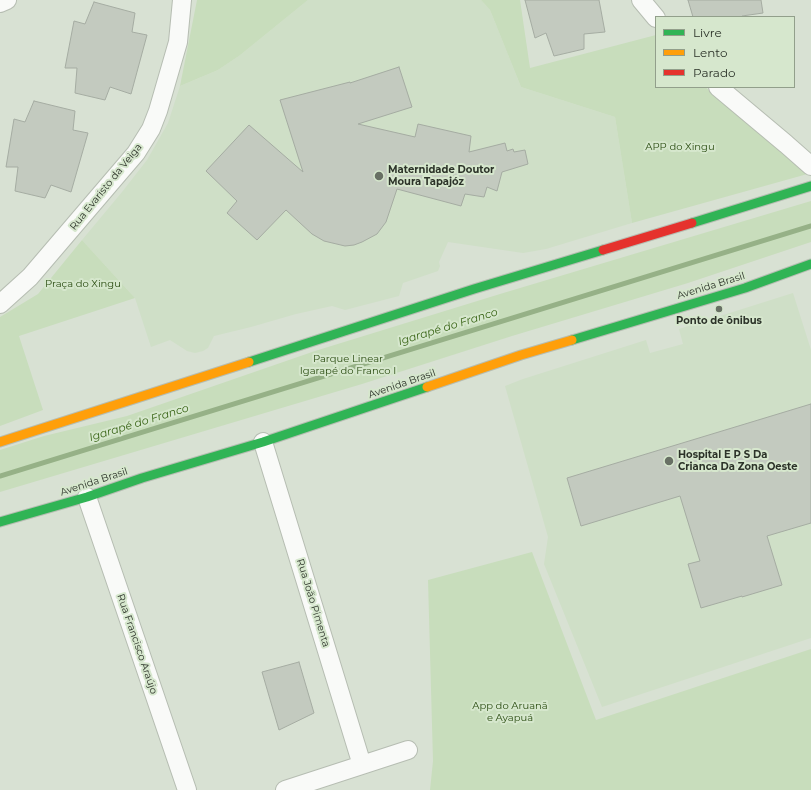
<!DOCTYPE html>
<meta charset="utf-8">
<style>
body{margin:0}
#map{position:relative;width:811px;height:790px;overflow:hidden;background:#d8e1d3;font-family:Montserrat,sans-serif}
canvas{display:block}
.legend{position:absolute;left:655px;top:16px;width:140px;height:72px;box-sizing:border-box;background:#d6e7cd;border:1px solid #929f8b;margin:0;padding:5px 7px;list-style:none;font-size:12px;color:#2c3329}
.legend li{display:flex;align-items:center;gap:8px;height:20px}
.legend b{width:20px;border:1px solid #929f8b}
</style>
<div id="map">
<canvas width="811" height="790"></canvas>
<ul class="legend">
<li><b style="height:5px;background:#30b455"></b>Livre</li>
<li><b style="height:5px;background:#ff9f0a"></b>Lento</li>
<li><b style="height:5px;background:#e5322d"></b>Parado</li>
</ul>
</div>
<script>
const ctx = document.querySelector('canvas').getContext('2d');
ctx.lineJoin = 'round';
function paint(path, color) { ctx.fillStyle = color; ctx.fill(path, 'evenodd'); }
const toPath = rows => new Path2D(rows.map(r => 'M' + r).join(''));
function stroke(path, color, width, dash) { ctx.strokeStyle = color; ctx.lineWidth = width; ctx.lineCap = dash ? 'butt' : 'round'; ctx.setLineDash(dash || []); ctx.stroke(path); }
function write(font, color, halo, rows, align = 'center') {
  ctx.font = font + ' Montserrat,sans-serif'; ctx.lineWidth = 4; ctx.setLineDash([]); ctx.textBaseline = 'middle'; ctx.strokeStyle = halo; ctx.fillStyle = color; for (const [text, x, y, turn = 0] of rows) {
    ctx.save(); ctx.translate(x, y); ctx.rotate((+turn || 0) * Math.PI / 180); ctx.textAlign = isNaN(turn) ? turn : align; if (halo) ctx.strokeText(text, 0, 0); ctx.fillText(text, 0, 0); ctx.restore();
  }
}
const built = toPath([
 [308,0,481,0,490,10,521,87,615,117,632,223,546,249,523,253,448,242,439,262,440,266,438,271,403,283,399,296,345,310,332,306,296,314,251,327,214,336,208,348,203,351,195,353,187,351,170,340,151,347,135,298,82,240,122,192,147,160,168,123,180,86,218,70,239,56],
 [793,293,811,350,811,638,602,707,544,564,548,537,505,386,523,379,646,340,650,353,683,344,679,329]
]);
const green = toPath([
 [197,0,308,0,239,56,218,70,180,86],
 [481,0,520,0,530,68,656,35,656,87,705,87,811,169,811,173,632,223,615,117,521,87,490,10],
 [811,201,811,242,688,283,512,336,362,384,0,492,0,450,44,436,127,416,315,351,500,294],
 [82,240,135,298,19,336,43,410,0,426,0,317,38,294],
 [532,552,596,720,811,649,811,790,430,790,433,761,428,580]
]);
const stream = toPath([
 [0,476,811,226]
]);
const building = toPath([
 [525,0,599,0,605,32,584,34,584,49,554,56,546,33,535,38,525,0],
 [688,0,761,0,763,13,742,16,742,17,693,17,688,0],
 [94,2,135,13,132,32,147,35,131,94,110,87,105,100,75,93,77,68,65,68,74,21,85,24,94,2],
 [399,67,412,107,358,124,415,137,418,124,471,136,469,152,505,143,507,151,513,149,514,152,525,150,528,164,502,172,497,191,487,187,484,197,465,194,461,206,397,189,386,222,377,234,362,242,354,245,345,246,324,241,312,234,286,210,257,240,227,213,237,201,206,171,249,125,303,172,280,100,350,82,350,83,399,67],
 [34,101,75,111,73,130,88,133,71,192,51,185,45,198,15,191,18,167,6,167,14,119,25,122,34,101],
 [811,404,811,523,767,536,782,585,742,597,742,596,701,608,688,564,700,561,680,496,581,526,567,478,811,404],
 [299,662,314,713,279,730,262,672,299,662]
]);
const street = toPath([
 [641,0,656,18],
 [0,3,7,0],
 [718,87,786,144,811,166],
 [0,304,30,277,136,153,151,129,158,111,178,42,182,0],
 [263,442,362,765],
 [87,497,187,790],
 [285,790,408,750]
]);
const fast = toPath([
 [692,223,811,186],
 [572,340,745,288,811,264],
 [249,362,474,289,603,250],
 [0,522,87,497,142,478,263,442,427,387]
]);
const slow = toPath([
 [427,387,521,355,572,340],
 [0,442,249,362]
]);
const jam = toPath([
 [603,250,692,223]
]);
const markers = [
 [379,176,5,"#687064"],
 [719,309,4,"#687064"],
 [669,461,5,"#687064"]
];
const parkNames = [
 ["APP do Xingu",680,147],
 ["Praça do Xingu",83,284],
 ["Parque Linear",348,359],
 ["Igarapé do Franco I",348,371],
 ["App do Aruanã",510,706],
 ["e Ayapuá",510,718]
];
const poiNames = [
 ["Maternidade Doutor",388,170],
 ["Moura Tapajóz",388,182],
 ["Ponto de ônibus",719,321,"center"],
 ["Hospital E P S Da",678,455],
 ["Crianca Da Zona Oeste",678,467]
];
const streetNames = [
 ["Rua Evaristo da Veiga",106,187,-51],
 ["Avenida Brasil",711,286,-17],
 ["Avenida Brasil",402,384,-19],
 ["Avenida Brasil",94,482,-18],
 ["Rua João Pimenta",313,603,73],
 ["Rua Francisco Araújo",137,644,71]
];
const waterNames = [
 ["Igarapé do Franco",448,327,-17],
 ["Igarapé do Franco",139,423,-17]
];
paint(built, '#cfdfc7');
paint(green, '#c8ddbc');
stroke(stream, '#96b187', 5);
paint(building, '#c3cabf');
stroke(building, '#a5aca2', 1);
stroke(street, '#b6bdb2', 20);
stroke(fast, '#b6bdb2', 11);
stroke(slow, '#b6bdb2', 11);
stroke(jam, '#b6bdb2', 11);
stroke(street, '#f9faf8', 18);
stroke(fast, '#30b455', 9);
stroke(slow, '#ff9f0a', 9);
stroke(jam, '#e5322d', 9);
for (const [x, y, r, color] of markers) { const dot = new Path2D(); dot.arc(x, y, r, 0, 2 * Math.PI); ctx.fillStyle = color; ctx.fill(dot); stroke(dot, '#d6e7cd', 1.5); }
write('10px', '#2a4c11', '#d6e7cd', parkNames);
write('bold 10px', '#2c3329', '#d6e7cd', poiNames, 'left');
write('10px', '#2c3329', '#d6e7cd', streetNames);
write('italic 11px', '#376314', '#d6e7cd', waterNames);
</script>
